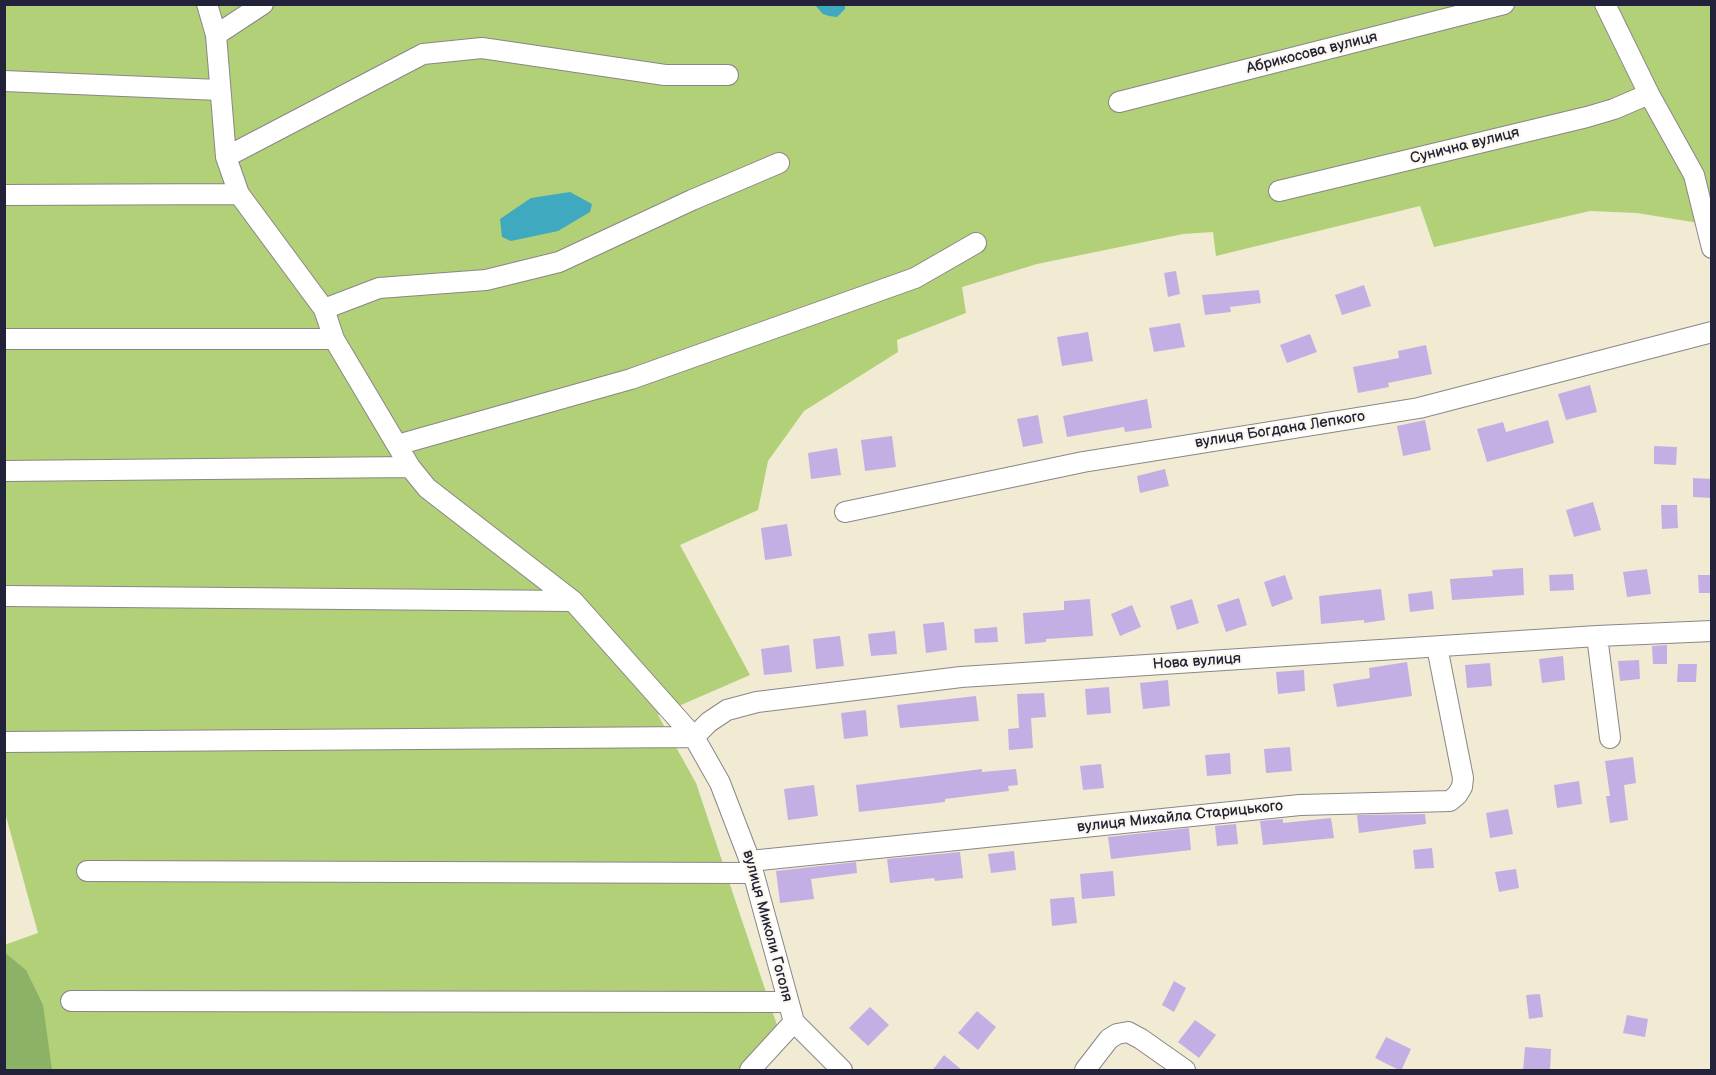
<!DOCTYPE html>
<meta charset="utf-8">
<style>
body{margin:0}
#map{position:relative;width:1716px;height:1075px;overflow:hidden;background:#f1ebd3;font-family:"Balsamiq Sans",sans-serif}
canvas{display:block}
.frame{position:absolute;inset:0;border:6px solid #22223b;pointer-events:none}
</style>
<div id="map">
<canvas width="1716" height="1075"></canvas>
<div class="frame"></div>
</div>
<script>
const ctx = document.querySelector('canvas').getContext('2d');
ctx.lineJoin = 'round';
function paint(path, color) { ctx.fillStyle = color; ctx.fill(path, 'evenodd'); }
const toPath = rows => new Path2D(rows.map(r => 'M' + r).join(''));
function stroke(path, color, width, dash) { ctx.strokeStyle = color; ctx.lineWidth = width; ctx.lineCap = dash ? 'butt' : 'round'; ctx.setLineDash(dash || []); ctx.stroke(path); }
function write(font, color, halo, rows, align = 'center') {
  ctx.font = font + ' "Balsamiq Sans",sans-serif'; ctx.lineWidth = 4.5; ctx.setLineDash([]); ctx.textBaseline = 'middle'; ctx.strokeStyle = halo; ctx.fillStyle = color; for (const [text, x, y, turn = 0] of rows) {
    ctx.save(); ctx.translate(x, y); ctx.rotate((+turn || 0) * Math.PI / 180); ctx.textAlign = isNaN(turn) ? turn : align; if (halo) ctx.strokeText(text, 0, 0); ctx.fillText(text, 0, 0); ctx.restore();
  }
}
const green = toPath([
 [5,5,1711,5,1711,225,1637,213,1590,211,1434,247,1420,206,1216,256,1213,232,1183,234,1037,264,962,287,966,313,897,340,898,352,804,411,768,461,758,510,680,545,750,675,658,715,696,783,778,1028,741,1070,5,1070,4,945,38,933,4,809]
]);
const forest = toPath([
 [4,952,26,970,43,1005,52,1070,5,1070]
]);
const water = toPath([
 [815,5,845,5,845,9,837,17,829,16,823,14],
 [570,192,592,204,590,212,558,231,511,241,502,237,500,219,531,198]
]);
const building = toPath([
 [1176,271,1180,294,1168,297,1164,273],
 [1364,285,1371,306,1342,315,1335,295],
 [1259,290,1261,303,1230,307,1231,312,1205,315,1202,295],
 [1180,323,1185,347,1154,352,1149,328],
 [1088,332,1093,361,1062,366,1057,337],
 [1310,334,1317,352,1287,363,1280,345],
 [1426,345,1432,374,1388,383,1389,387,1358,393,1353,367,1399,358,1398,351],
 [1590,385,1597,412,1566,420,1558,394],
 [1147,399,1152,428,1125,432,1124,427,1067,437,1063,416],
 [1038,415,1043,443,1023,447,1017,419],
 [1425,420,1431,450,1403,456,1397,426],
 [1548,420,1554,443,1487,462,1477,429,1503,422,1506,432],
 [892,436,896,467,865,471,861,440],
 [1654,446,1677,447,1676,465,1654,464],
 [837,448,841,475,811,479,808,453],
 [1165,469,1169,486,1140,493,1137,476],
 [1693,478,1712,479,1712,498,1693,497],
 [1593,502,1601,530,1574,537,1566,510],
 [1661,505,1677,505,1678,528,1662,529],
 [787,524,792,556,765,560,761,528],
 [1523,568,1524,595,1452,600,1450,579,1493,576,1492,570],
 [1647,569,1651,594,1627,597,1623,572],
 [1573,574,1574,590,1550,591,1549,575],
 [1285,575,1293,599,1272,607,1264,582],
 [1698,575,1712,575,1712,593,1699,593],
 [1381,589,1385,620,1364,623,1364,620,1321,624,1319,596],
 [1432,591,1434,609,1410,612,1408,594],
 [1239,598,1247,625,1226,632,1217,605],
 [1090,599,1093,636,1046,639,1046,642,1025,644,1023,613,1064,610,1064,601],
 [1192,599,1199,623,1177,630,1170,606],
 [1132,605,1141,627,1120,636,1111,614],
 [944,622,947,650,926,653,923,624],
 [997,627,998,642,975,643,974,629],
 [895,631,897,654,871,656,868,634],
 [840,636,844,666,816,669,813,639],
 [789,645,792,672,764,675,761,649],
 [1667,645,1667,664,1653,664,1652,646],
 [1563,656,1565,680,1542,683,1539,659],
 [1639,660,1640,679,1620,681,1618,661],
 [1407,662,1412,696,1337,707,1333,684,1370,678,1369,668],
 [1490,663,1492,686,1467,688,1465,665],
 [1678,664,1697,664,1696,682,1677,682],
 [1304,670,1305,691,1278,694,1276,672],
 [1168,680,1170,706,1143,709,1140,683],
 [1109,687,1111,713,1087,715,1085,689],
 [1044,693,1046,717,1031,718,1033,748,1009,750,1008,729,1019,728,1017,694],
 [976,696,979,721,900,728,897,705],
 [866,710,868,736,844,739,841,713],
 [1290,747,1292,771,1266,773,1264,749],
 [1230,753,1231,774,1207,776,1205,755],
 [1633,757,1636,783,1624,785,1628,820,1610,823,1606,796,1610,796,1605,761],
 [1101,764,1104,788,1083,790,1080,766],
 [982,769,982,772,1016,769,1018,785,1008,786,1009,791,945,799,945,802,859,812,856,785],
 [1579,781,1582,804,1557,808,1554,785],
 [814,785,818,816,788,820,784,789],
 [1508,809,1513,834,1490,838,1486,813],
 [1425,814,1426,824,1359,833,1357,815],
 [1331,818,1334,838,1263,845,1260,821,1283,819,1283,823],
 [1236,824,1238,844,1217,846,1215,826],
 [1189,828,1191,850,1111,859,1108,837],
 [1432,848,1434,868,1415,869,1413,850],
 [1014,851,1016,870,991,873,988,854],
 [960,852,963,878,935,881,934,878,890,883,887,859],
 [856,862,857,873,811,879,814,899,780,903,776,871],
 [1516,869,1519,888,1499,892,1495,872],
 [1113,871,1115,896,1082,899,1080,874],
 [1074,897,1077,923,1052,926,1050,899],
 [1174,981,1186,988,1174,1012,1162,1005],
 [1540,994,1543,1017,1529,1019,1526,995],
 [870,1007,889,1025,868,1046,849,1028],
 [977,1011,996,1027,978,1050,958,1033],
 [1627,1015,1648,1019,1645,1037,1623,1033],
 [1195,1020,1216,1035,1199,1058,1178,1042],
 [1386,1037,1411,1049,1401,1071,1375,1058],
 [1525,1047,1551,1049,1550,1071,1523,1071],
 [944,1055,963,1071,932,1071]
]);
const minor = toPath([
 [207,4,216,35,226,157,239,194,324,309,334,339,410,467,427,488,573,601,694,737,720,783,750,861,794,1022,842,1070],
 [1605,4,1649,94,1694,175,1712,248],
 [216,35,263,4],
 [4,81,219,90],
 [1119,102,1504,4],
 [226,157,423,54,482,48,665,75,728,75],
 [1279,191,1587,117,1614,109,1649,94],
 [4,195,239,194],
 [324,309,379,288,486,280,559,262,692,200,779,163],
 [4,339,334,339],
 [397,445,631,379,915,278,976,243],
 [4,471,410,467],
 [845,512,1083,462,1419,408,1712,332],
 [4,596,573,601],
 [1597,636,1610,738],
 [694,737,709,722,727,710,757,702,961,677,1597,636,1712,631],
 [4,742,694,737],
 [750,861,1300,805,1450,801,1457,795,1462,787,1463,778,1437,647],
 [87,871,753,873],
 [71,1001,787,1002],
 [750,1070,794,1022],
 [1085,1070,1109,1039,1117,1034,1128,1032,1141,1039,1185,1070]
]);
const streetNames = [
 ["Абрикосова вулиця",1312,53,-14],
 ["Сунична вулиця",1465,146,-14],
 ["вулиця Богдана Лепкого",1280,430,-9],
 ["Нова вулиця",1197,662,-4],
 ["вулиця Михайла Старицького",1180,817,-6],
 ["вулиця Миколи Гоголя",767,926,75]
];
paint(green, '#b1d077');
paint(forest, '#8cb268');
paint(water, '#3fa9bf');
paint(building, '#c4afe4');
stroke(minor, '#8a8687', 22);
stroke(minor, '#fff', 20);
write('15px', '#22223b', '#fbf7ec', streetNames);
</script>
